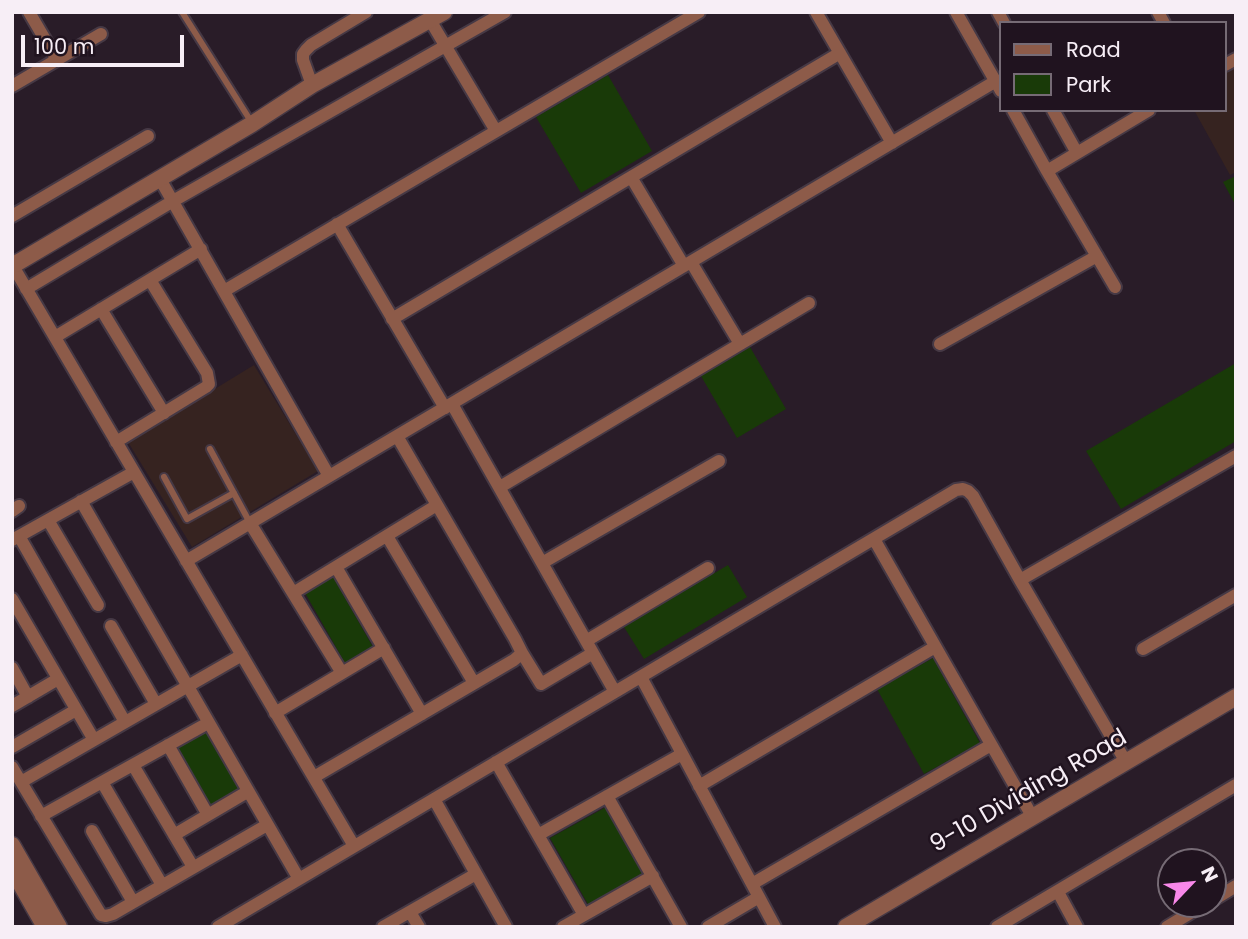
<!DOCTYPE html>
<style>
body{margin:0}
#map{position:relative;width:1248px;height:939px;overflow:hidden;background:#291c28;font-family:Poppins,sans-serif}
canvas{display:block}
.frame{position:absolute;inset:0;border:14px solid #f7eef6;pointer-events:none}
.legend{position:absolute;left:999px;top:21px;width:228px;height:91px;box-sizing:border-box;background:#20131f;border:2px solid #766b75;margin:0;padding:9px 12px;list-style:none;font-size:21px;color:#f7eef6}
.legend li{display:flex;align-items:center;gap:14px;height:35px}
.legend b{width:35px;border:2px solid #766b75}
.north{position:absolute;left:1157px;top:848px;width:70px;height:70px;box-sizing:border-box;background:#20131f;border:2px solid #766b75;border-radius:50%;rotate:64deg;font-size:19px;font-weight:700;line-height:28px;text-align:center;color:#f7eef6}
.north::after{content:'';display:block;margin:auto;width:24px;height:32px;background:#f888e9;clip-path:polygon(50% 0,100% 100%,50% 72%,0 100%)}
.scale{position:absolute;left:21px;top:35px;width:163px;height:32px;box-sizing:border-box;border:4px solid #f7eef6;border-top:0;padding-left:9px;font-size:21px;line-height:24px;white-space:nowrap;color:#f7eef6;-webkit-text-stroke:5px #20131f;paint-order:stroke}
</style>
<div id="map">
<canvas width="1248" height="939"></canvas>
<div class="frame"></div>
<ul class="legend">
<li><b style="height:9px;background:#8d5b49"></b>Road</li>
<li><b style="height:19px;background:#193a08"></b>Park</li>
</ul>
<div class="north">N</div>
<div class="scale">100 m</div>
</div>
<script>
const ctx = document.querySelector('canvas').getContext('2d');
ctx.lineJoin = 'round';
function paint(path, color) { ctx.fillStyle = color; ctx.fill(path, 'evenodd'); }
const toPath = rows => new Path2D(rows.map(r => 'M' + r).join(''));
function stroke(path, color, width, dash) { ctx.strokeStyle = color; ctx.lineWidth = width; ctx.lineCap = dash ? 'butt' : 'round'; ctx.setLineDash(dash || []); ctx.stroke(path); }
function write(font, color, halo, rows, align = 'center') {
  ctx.font = font + ' Poppins,sans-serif'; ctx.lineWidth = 5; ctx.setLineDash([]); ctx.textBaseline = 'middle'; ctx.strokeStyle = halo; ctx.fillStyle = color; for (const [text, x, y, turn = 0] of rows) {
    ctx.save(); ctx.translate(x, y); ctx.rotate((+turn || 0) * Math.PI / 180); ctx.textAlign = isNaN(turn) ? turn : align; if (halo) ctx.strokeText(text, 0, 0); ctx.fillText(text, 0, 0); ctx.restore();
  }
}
const education = toPath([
 [1236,67,1236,172,1230,175,1194,110,1225,110,1225,73],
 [254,365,318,471,192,547,128,442]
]);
const green = toPath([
 [608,75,652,151,581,193,536,117],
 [1236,176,1236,206,1223,182],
 [750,347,786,409,737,438,701,376],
 [1236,363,1236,441,1121,509,1086,451],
 [728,565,747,597,644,659,624,627],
 [333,577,373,647,345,663,305,593],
 [933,658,980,743,924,774,877,689],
 [206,731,241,791,211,808,177,748],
 [606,807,645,874,589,906,550,838]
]);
const service = toPath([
 [182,12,252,123],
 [210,449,250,523],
 [164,477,187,519,234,493]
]);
const minor = toPath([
 [29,12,57,60],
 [816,12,892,143],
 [956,12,1001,91],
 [998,12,1004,23],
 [1158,12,1164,23],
 [430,20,496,131],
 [1225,65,1236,59],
 [312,85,303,60,303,54,306,50,311,45,366,12],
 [12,86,101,34],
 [1013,110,1047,171,1149,110],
 [1053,110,1077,153],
 [1047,171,1115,287],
 [631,177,684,266],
 [160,179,329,476],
 [12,216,148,136],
 [337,224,445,408],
 [691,262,740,344],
 [13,266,354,846],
 [26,289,173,201,505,12],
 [224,291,699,12],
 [101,309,164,413],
 [392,319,840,53],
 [55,337,201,249],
 [940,344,1097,256],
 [452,404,615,692],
 [116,442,206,387,209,384,207,373,150,280],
 [500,487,809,303],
 [81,501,299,879],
 [12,511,19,506],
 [48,520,98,605],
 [250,523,342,673],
 [19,536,125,722],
 [387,536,474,683],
 [874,539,1032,816],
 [12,540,134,472],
 [186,561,996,81],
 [542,563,719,461],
 [336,567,422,714],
 [1020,580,1236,456],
 [293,593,437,505],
 [12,599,94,740],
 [111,626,156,704],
 [586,641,708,568],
 [1143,649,1236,595],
 [522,653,541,684,593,653],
 [12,668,28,697],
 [641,677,775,927],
 [12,706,58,679],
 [275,713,384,648],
 [168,745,208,815],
 [12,747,76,710],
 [496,762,584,915],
 [133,765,193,867],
 [12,767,101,915,106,916,113,914,267,825],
 [314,777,514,660,522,653,515,639,397,436],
 [21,782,242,655],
 [102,782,162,885],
 [699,786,935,647],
 [607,796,681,927],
 [434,799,506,927],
 [41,816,208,723],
 [92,831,133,902],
 [174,835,247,792],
 [538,835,682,754],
 [752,884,991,745],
 [1058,892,1077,927],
 [1213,900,1236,886],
 [410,912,419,927],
 [218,927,956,490,963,489,968,491,973,496,1020,580,1126,762],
 [383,927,476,874],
 [563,927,653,876],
 [708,927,759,897],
 [997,927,1236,785],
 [1167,927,1205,904]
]);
const tertiary = toPath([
 [12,266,252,124,312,85,444,12],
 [12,845,59,927],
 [12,869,45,927],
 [846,927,1236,697]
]);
const streetNames = [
 ["9-10 Dividing Road",1029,792,-30]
];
paint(education, '#362320');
paint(green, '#193a08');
stroke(service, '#463945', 10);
stroke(minor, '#463945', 16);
stroke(tertiary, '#463945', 19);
stroke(service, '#8d5b49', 6);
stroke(minor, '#8d5b49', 12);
stroke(tertiary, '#8d5b49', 16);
write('24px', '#f7eef6', '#20131f', streetNames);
</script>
